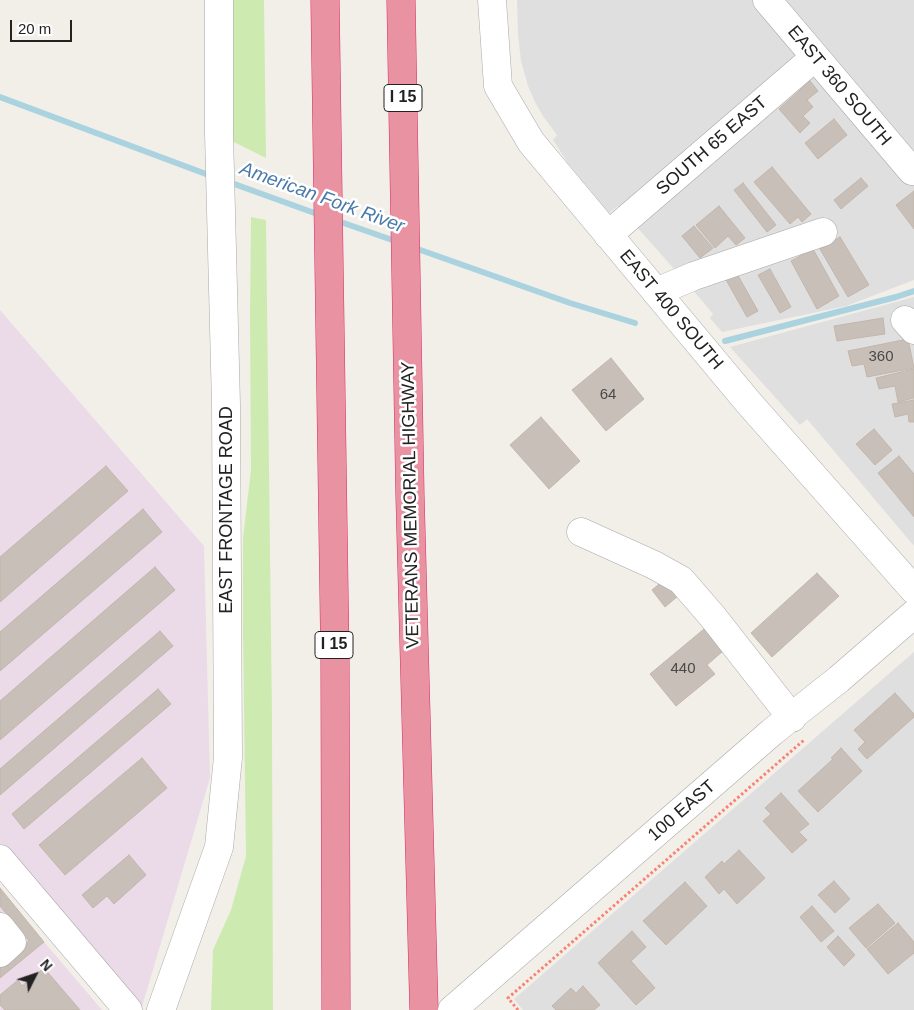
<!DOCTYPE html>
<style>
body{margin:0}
#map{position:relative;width:914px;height:1010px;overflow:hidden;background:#f2efe9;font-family:Arial,sans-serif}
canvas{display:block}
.north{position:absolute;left:10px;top:950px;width:50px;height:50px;-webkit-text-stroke:4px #fff;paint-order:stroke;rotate:49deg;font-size:14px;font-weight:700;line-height:20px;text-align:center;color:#222}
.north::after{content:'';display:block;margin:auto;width:18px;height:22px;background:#222;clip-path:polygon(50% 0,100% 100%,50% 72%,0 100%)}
.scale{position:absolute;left:10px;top:20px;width:62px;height:22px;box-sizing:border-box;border:2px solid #222;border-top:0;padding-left:6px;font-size:15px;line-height:18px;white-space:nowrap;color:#222;-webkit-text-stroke:4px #fff;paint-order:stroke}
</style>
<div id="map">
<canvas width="914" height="1010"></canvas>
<div class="north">N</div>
<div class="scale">20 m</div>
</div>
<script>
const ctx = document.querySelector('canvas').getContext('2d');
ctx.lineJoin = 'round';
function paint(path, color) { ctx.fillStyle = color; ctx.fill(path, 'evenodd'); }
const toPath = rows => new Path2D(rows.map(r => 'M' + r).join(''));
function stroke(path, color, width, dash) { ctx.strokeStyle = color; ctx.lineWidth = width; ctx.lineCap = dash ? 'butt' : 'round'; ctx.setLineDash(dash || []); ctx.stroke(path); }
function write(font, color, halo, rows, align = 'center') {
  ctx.font = font + ' Arial,sans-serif'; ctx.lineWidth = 5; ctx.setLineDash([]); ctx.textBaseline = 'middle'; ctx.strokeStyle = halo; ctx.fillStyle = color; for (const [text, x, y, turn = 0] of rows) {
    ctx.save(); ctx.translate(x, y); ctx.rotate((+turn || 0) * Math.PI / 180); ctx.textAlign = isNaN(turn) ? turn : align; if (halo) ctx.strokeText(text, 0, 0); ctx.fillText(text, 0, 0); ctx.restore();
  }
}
const residential = toPath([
 [517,0,914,0,914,280,846,306,722,332,710,318,713,314,692,289,618,206,609,213,568,163,553,140,557,135,543,116,535,102,528,86,521,61,518,34],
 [914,297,914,546,807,419,800,425,730,347],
 [914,652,914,1010,523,1010,514,999]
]);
const industrial = toPath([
 [0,310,204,546,210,778,141,1010,0,843],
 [0,890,102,1010,0,1010]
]);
const grass = toPath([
 [230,0,264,0,266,158,232,141],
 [251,217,266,220,272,716,273,1010,211,1010,213,950,231,910,246,856,243,633,243,538,251,470,250,316]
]);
const stream = toPath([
 [0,97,214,177],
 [226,181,320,215],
 [335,220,398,242],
 [412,247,570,303,635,323],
 [725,341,896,297,914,291]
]);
const building = toPath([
 [810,81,818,91,807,100,813,107,803,116,810,123,800,133,779,109,810,81],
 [834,119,847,135,818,159,805,143,834,119],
 [772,167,811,214,802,222,798,217,790,224,754,182,772,167],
 [861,178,868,186,841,209,834,200,861,178],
 [743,183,776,225,767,232,734,190,743,183],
 [914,191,914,229,896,205,914,191],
 [719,206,745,238,736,245,728,236,715,248,696,225,719,206],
 [694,226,713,248,700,258,682,236,694,226],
 [840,237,869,285,848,297,820,249,840,237],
 [813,249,839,296,817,309,791,261,813,249],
 [770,269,791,307,780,313,758,275,770,269],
 [736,272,758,311,747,317,725,278,736,272],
 [883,318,885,334,837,341,834,326,883,318],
 [908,339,914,368,867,377,864,364,852,366,848,351,908,339],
 [611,358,644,399,606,431,572,390,611,358],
 [914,369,914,398,898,402,895,386,879,389,876,378,914,369],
 [914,400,914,422,909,422,908,414,895,417,892,404,914,400],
 [541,417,580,461,549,489,510,445,541,417],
 [874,429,892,450,875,465,856,444,874,429],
 [899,456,914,474,914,517,878,473,899,456],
 [106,466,128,491,0,602,0,557,106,466],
 [143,509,162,532,0,671,0,632,143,509],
 [155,567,175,590,0,740,0,701,155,567],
 [817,573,839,596,772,657,751,633,817,573],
 [665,579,678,596,665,607,652,590,665,579],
 [704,629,723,651,707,665,715,674,676,706,650,674,704,629],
 [160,631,173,646,0,795,0,769,160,631],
 [158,689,171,704,24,829,12,814,158,689],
 [895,693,914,714,914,717,867,759,858,749,865,742,854,730,895,693],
 [841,748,862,771,818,812,798,791,833,759,831,758,841,748],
 [142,758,167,788,65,875,39,845,142,758],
 [781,793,809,824,799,832,807,840,792,853,763,821,771,814,765,808,781,793],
 [739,850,765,878,737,904,724,889,719,894,705,877,722,861,724,864,739,850],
 [129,855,146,875,114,904,107,896,93,908,82,895,129,855],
 [834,881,850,899,835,913,818,895,834,881],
 [685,882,707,906,666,945,643,921,685,882],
 [0,888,44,942,0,978,0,964,29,941,0,906,0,888],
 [878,904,895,923,866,948,849,928,878,904],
 [812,906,834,931,821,942,800,917,812,906],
 [898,923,914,942,914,953,888,974,867,949,898,923],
 [632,931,646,947,631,961,655,988,636,1005,598,963,632,931],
 [838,936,855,955,844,966,827,947,838,936],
 [44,968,80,1010,5,1010,0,1005,0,995,18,980,22,986,44,968],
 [583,986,600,1005,594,1010,556,1010,552,1006,571,988,576,993,583,986]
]);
const path = toPath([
 [518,1010,508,998,804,740]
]);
const minor = toPath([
 [492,0,498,86,531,142,748,402,914,590],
 [767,0,912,171,914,170],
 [608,235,815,57],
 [656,292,694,276,823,232],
 [905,320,914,330],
 [581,532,654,565,681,580,713,617,792,718],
 [0,859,128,1010],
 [0,927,12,942,0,953],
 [161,1010,219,847,228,757,226,404,219,134,219,0],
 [452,1010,772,732,839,679,914,614]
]);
const highway = toPath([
 [325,0,335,659,336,1010],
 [401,0,410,496,424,1010]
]);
const numberNames = [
 ["360",881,357],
 ["64",608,395],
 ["440",683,669]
];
const shields = [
 [403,98,38],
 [334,645,38]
];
const shieldNames = [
 ["I 15",403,98],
 ["I 15",334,645]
];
const streetNames = [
 ["EAST 360 SOUTH",839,86,50],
 ["SOUTH 65 EAST",712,146,-41],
 ["EAST 400 SOUTH",671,310,50],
 ["VETERANS MEMORIAL HIGHWAY",411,505,-91],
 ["EAST FRONTAGE ROAD",227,510,-90],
 ["100 EAST",682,811,-41]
];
const waterNames = [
 ["American Fork River",322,198,20]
];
paint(residential, '#e0dfdf');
paint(industrial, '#ebdbe8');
paint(grass, '#cdebb0');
stroke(stream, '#aad3df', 6);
paint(building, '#c7bfb8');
stroke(building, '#c4b6ab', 1);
stroke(minor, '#a9a9a9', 29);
stroke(highway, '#dc2a67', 29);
stroke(path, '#fa8072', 3, [2.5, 2.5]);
stroke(minor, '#fff', 28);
stroke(highway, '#e892a2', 28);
write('15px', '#4b4948', null, numberNames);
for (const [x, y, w] of shields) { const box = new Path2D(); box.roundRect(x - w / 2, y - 13.5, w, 27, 4); ctx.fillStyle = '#fff'; ctx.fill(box); stroke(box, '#222', 1); }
write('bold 16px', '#222', null, shieldNames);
write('18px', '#222', '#fff', streetNames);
write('italic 19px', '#4a7aab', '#fff', waterNames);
</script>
